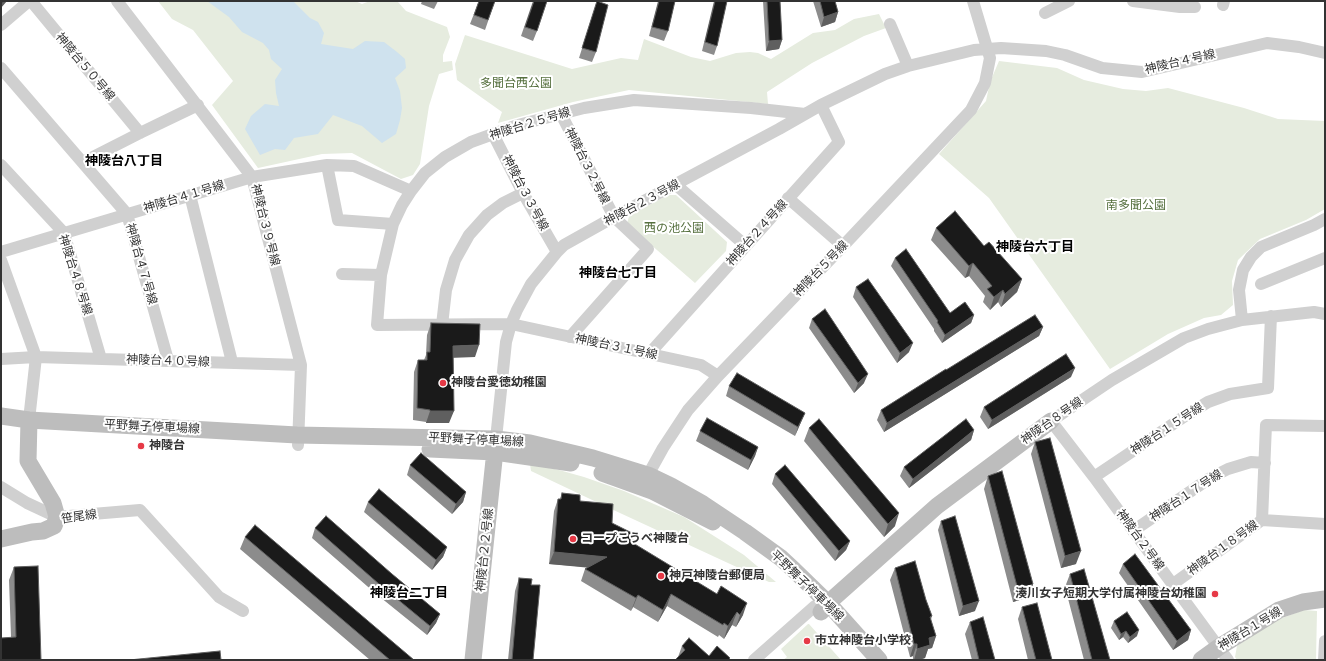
<!DOCTYPE html>
<meta charset="utf-8">
<style>
body{margin:0}
#map{position:relative;width:1326px;height:661px;overflow:hidden;background:#fff;font-family:"PT Sans",sans-serif}
canvas{display:block}
.frame{position:absolute;inset:0;border:2px solid #333;pointer-events:none}
</style>
<div id="map">
<canvas width="1326" height="661"></canvas>
<div class="frame"></div>
</div>
<script>
const ctx = document.querySelector('canvas').getContext('2d');
ctx.lineJoin = 'round';
function paint(path, color) { ctx.fillStyle = color; ctx.fill(path, 'evenodd'); }
const toPath = rows => new Path2D(rows.map(r => 'M' + r).join(''));
function stroke(path, color, width, dash) { ctx.strokeStyle = color; ctx.lineWidth = width; ctx.lineCap = dash ? 'butt' : 'round'; ctx.setLineDash(dash || []); ctx.stroke(path); }
function write(font, color, halo, rows, align = 'center') {
  ctx.font = font + ' "PT Sans","Noto Sans JP",sans-serif'; ctx.lineWidth = 4; ctx.setLineDash([]); ctx.textBaseline = 'middle'; ctx.strokeStyle = halo; ctx.fillStyle = color; for (const [text, x, y, turn = 0] of rows) {
    ctx.save(); ctx.translate(x, y); ctx.rotate((+turn || 0) * Math.PI / 180); ctx.textAlign = isNaN(turn) ? turn : align; if (halo) ctx.strokeText(text, 0, 0); ctx.fillText(text, 0, 0); ctx.restore();
  }
}
const green = toPath([
 [158,1,355,1,362,4,370,1,393,1,398,2,406,11,447,27,450,37,443,55,443,62,452,61,453,70,439,74,429,106,420,164,413,175,401,179,352,153,322,154,258,168,212,105,233,81,193,30,172,19],
 [879,14,886,28,864,36,812,63,767,92,768,104,629,90,573,102,498,123,502,112,457,80,455,64,465,35,572,69,621,58,638,60,644,39,691,57,710,61,736,53,750,52,758,53,771,59,813,33,835,30,854,19],
 [999,61,1057,68,1084,80,1123,89,1146,91,1168,88,1244,108,1278,119,1325,121,1325,209,1306,220,1260,239,1238,260,1232,281,1233,305,1221,315,1204,318,1168,334,1110,369,989,198,939,154,986,101,990,82],
 [668,195,676,195,727,242,726,251,695,283,627,224,629,216],
 [530,464,559,470,584,477,624,491,684,517,744,555,776,582,769,582,607,507,531,471],
 [1304,610,1317,611,1316,660,1237,660,1235,657,1237,646,1274,621],
 [808,624,809,624,841,660,783,660,787,657,781,649]
]);
const water = toPath([
 [207,1,293,1,310,18,318,22,324,33,321,44,353,49,365,41,384,42,397,52,405,59,406,68,395,78,400,91,402,108,400,120,396,134,382,143,362,126,333,115,318,134,294,138,285,150,275,149,260,155,245,129,251,116,265,104,279,106,276,93,275,80,282,69,271,59,269,50,263,43,242,32,229,17]
]);
const street = toPath([
 [31,1,140,133],
 [117,1,252,177,301,365,298,445],
 [1133,1,1180,7,1195,7],
 [1223,5,1224,1],
 [1045,13,1069,1],
 [890,24,908,66],
 [1,25,29,1],
 [1,68,127,214,168,360],
 [561,114,614,217,648,249,570,337],
 [493,134,523,193,557,252],
 [83,162,140,133,198,105],
 [1,165,64,233,101,359],
 [327,165,338,220,393,224],
 [675,184,746,246],
 [190,195,232,362],
 [788,198,843,246],
 [1,252,252,177,327,165,354,166,411,191],
 [1,260,36,357,29,420],
 [342,274,381,275],
 [1261,284,1325,258],
 [1242,320,1239,290,1243,270,1251,257,1261,247,1314,225,1325,219],
 [442,325,446,290,455,260,469,235,487,215,503,203,523,193],
 [649,354,839,142,821,105],
 [1,359,36,357,301,365],
 [718,376,701,365,511,324,377,325,381,275,393,224,402,205,411,191,425,173,445,157,471,142,518,125,584,108,634,100,751,108,805,114],
 [496,439,506,342,511,324,517,310,531,284,557,252,564,245,614,217,779,129,821,105,885,74,908,66,974,50,1001,48,1046,51,1065,55,1102,68,1142,72,1267,43,1299,47,1325,53],
 [1094,477,1185,416,1208,402,1230,394,1268,388,1271,316],
 [646,481,648,475,663,448,688,410,718,376,843,246,971,110,985,83,990,58,973,1],
 [1,487,27,503,57,517,140,510,219,597,243,611],
 [1262,520,1266,425,1325,426],
 [1133,531,1210,478,1228,469,1251,462,1265,463],
 [1173,584,1262,520,1325,524],
 [754,660,815,606],
 [1228,660,1094,477,1051,421,1112,380,1184,338,1208,329,1242,320,1314,312,1325,314],
 [1324,660,1325,641]
]);
const secondary = toPath([
 [1,416,29,420,297,435,496,439,530,443,593,458,648,475,671,486,703,504,745,532,781,558,794,570,828,603,879,660],
 [430,449,495,452,571,463],
 [602,473,652,491,713,522],
 [1,539,32,532,43,531,54,526,57,517,53,503,28,461,29,420],
 [821,612,828,603,937,506,1051,421],
 [473,660,496,441],
 [1201,660,1219,647,1279,610,1303,602,1325,599]
]);
const wall = toPath([
 [422,1,438,1,434,9,421,4],
 [479,1,495,1,485,30,470,24],
 [533,1,537,31,533,41,521,36],
 [597,1,596,52,592,62,579,58],
 [658,1,675,1,668,31,664,41,649,36],
 [714,1,727,1,717,46,714,55,702,51],
 [763,1,780,1,782,40,779,49,766,51],
 [813,1,835,1,838,12,835,22,821,27],
 [936,228,984,246,1022,279,1017,292,1001,307,998,302,990,310,983,302,985,296,969,276,965,278,931,240],
 [895,258,950,313,974,315,971,323,942,343,934,331,934,329,891,266],
 [856,287,909,352,897,363,853,297],
 [812,319,864,383,854,393,809,328],
 [431,323,475,357,453,357,449,423,426,423,426,422,413,420,414,372,418,360,424,360,426,355,427,335],
 [1043,327,1039,336,884,432,877,420,881,410,946,370],
 [1071,377,988,429,980,417,984,407],
 [729,386,805,413,795,436,726,396],
 [809,428,895,526,884,537,804,441],
 [974,430,971,440,909,488,900,476,904,467],
 [700,431,758,447,755,456,748,470,696,441],
 [1035,442,1076,564,1061,568,1031,454],
 [410,465,466,492,463,502,452,514,407,475],
 [775,474,850,541,846,550,835,561,772,484],
 [988,476,1033,584,1029,597,1013,602,984,489],
 [562,493,580,501,612,523,633,543,743,615,736,627,732,625,724,639,719,635,718,637,667,606,658,622,633,607,631,611,581,581,585,569,587,567,549,564,554,511,558,499,560,499],
 [368,502,447,547,443,557,432,570,364,512],
 [941,521,975,611,959,616,938,530],
 [315,528,392,574,440,614,436,623,427,635,375,593,312,538],
 [245,537,414,660,370,660,240,549],
 [1123,564,1191,630,1188,640,1173,650,1119,573],
 [14,567,41,660,11,637,9,580],
 [895,568,926,600,932,616,931,620,936,636,932,648,928,649,925,658,919,660,913,660,913,656,910,657,890,580],
 [1070,574,1110,660,1084,660,1065,587],
 [519,578,531,585,533,660,508,660,515,591],
 [1022,607,1052,660,1028,660,1018,619],
 [1114,621,1137,636,1128,643,1123,637,1119,640,1111,628],
 [970,622,995,660,972,660,965,634],
 [682,646,709,656,678,657]
]);
const shadedWall = toPath([
 [4,1,7,1,1,8,1,5],
 [838,12,835,22,821,27,824,17],
 [782,40,779,49,766,51,769,41],
 [973,263,969,276,965,278,969,266],
 [1022,279,1017,292,1001,307,1005,294],
 [1003,290,998,302,990,310,994,297],
 [974,315,971,323,942,343,945,335],
 [1043,327,1039,336,884,432,887,423],
 [913,343,909,352,897,363,900,353],
 [479,345,475,357,449,358,453,346],
 [1075,368,1071,377,988,429,992,420],
 [868,374,864,383,854,393,858,383],
 [430,411,454,411,449,423,426,423],
 [805,413,801,422,795,436,798,427],
 [974,430,971,440,909,488,913,479],
 [758,447,755,456,748,470,751,460],
 [466,492,463,502,452,514,456,504],
 [899,513,895,526,884,537,888,524],
 [850,541,846,550,835,561,839,551],
 [447,547,443,557,432,570,436,560],
 [1081,551,1076,564,1061,568,1065,556],
 [554,552,607,557,602,569,549,564],
 [1033,584,1029,597,1013,602,1018,590],
 [671,594,667,606,658,622,663,610],
 [638,595,633,607,631,611,636,598],
 [979,601,975,611,959,616,963,606],
 [747,603,743,615,736,627,740,615],
 [737,612,732,625,724,639,728,626],
 [440,614,436,623,427,635,430,626],
 [1139,630,1137,636,1128,643,1130,637],
 [1191,630,1188,640,1173,650,1177,641],
 [1126,631,1123,637,1119,640,1121,634],
 [936,636,932,648,928,649,925,658,919,660,914,660,917,649,929,638],
 [914,644,917,644,913,656,910,657]
]);
const building = toPath([
 [1,1,4,1,1,5,1,1],
 [479,1,495,1,488,20,474,15,479,1],
 [534,1,547,1,537,31,525,27,534,1],
 [597,1,608,5,596,52,582,48,597,1],
 [659,1,675,1,668,31,652,27,659,1],
 [715,1,727,1,717,46,705,42,715,1],
 [767,1,780,1,782,40,769,41,767,1],
 [820,1,835,1,838,12,824,17,820,1],
 [955,211,984,246,989,242,1022,279,1005,294,1003,290,994,297,987,289,992,286,973,263,969,266,936,228,955,211],
 [906,249,950,313,965,302,974,315,945,335,937,322,938,321,895,258,906,249],
 [868,279,913,343,900,353,856,287,868,279],
 [825,309,868,374,858,383,812,319,825,309],
 [1035,315,1043,327,887,423,881,410,946,369,946,370,1035,315],
 [431,323,480,324,479,345,453,346,454,411,430,411,430,410,417,408,418,360,427,360,427,352,430,352,431,323],
 [1066,354,1075,368,992,420,984,407,1066,354],
 [737,373,805,413,798,427,729,386,737,373],
 [707,418,758,447,751,460,700,431,707,418],
 [819,419,899,513,888,524,809,428,819,419],
 [966,419,974,430,913,479,904,467,966,419],
 [1050,438,1081,551,1065,556,1035,442,1050,438],
 [421,453,466,492,456,504,410,465,421,453],
 [785,465,850,541,839,551,775,474,785,465],
 [1002,471,1033,584,1018,590,988,476,1002,471],
 [379,489,447,547,436,560,368,502,379,489],
 [562,493,580,495,580,501,613,504,612,523,636,535,633,543,717,594,721,586,747,603,740,615,737,612,728,626,724,623,723,625,671,594,663,610,638,595,636,598,585,569,607,557,554,552,558,499,561,499,562,493],
 [326,516,392,574,440,614,430,626,379,584,315,528,326,516],
 [955,516,979,601,963,606,941,521,955,516],
 [255,525,414,660,390,660,245,537,255,525],
 [1135,554,1191,630,1177,641,1123,564,1135,554],
 [915,561,926,600,932,616,930,617,936,636,929,638,930,645,917,649,917,644,914,644,895,568,915,561],
 [38,566,41,660,1,660,1,638,16,637,14,567,38,566],
 [1084,569,1110,660,1092,660,1070,574,1084,569],
 [519,578,532,579,531,585,540,585,533,660,512,660,519,578],
 [1037,603,1052,660,1036,660,1022,607,1037,603],
 [1127,612,1139,630,1130,637,1126,631,1121,634,1114,621,1127,612],
 [983,617,995,660,979,660,970,622,983,617],
 [689,638,709,656,717,646,730,658,728,660,675,660,685,650,682,646,689,638],
 [220,651,221,660,129,660,220,651]
]);
const markers = [
 [443,383,4,"#e63946"],
 [141,446,4,"#e63946"],
 [573,539,4,"#e63946"],
 [661,576,4,"#e63946"],
 [1215,594,4,"#e63946"],
 [807,641,4,"#e63946"]
];
const streetNames = [
 ["神陵台４号線",1180,62,-13],
 ["神陵台５０号線",85,67,50],
 ["神陵台２５号線",530,124,-17],
 ["神陵台３２号線",587,166,63],
 ["神陵台３３号線",525,193,62],
 ["神陵台４１号線",184,197,-17],
 ["神陵台２３号線",642,203,-28],
 ["神陵台３９号線",265,225,76],
 ["神陵台２４号線",757,233,-48],
 ["神陵台４７号線",141,264,74],
 ["神陵台５号線",821,269,-46],
 ["神陵台４８号線",75,275,72],
 ["神陵台３１号線",616,347,12],
 ["神陵台４０号線",168,361,2],
 ["神陵台８号線",1052,421,-35],
 ["平野舞子停車場線",152,427,3],
 ["神陵台１５号線",1167,429,-33],
 ["平野舞子停車場線",476,440,3],
 ["神陵台１７号線",1186,496,-33],
 ["笹尾線",79,517,-8],
 ["神陵台２号線",1140,540,54],
 ["神陵台１８号線",1223,548,-36],
 ["神陵台２２号線",485,550,-84],
 ["平野舞子停車場線",807,586,44],
 ["神陵台１号線",1250,629,-31]
];
const parkNames = [
 ["多聞台西公園",516,84],
 ["南多聞公園",1136,206],
 ["西の池公園",674,229]
];
const poiNames = [
 ["神陵台愛徳幼稚園",451,383],
 ["神陵台",149,446],
 ["コープこうべ神陵台",581,539],
 ["神戸神陵台郵便局",669,576],
 ["湊川女子短期大学付属神陵台幼稚園",1207,594,"right"],
 ["市立神陵台小学校",815,641]
];
const neighbourhoodNames = [
 ["神陵台八丁目",124,161],
 ["神陵台六丁目",1035,247],
 ["神陵台七丁目",618,273],
 ["神陵台二丁目",409,593]
];
paint(green, '#e6ecdf');
paint(water, '#cfe2ee');
stroke(street, '#d0d0d0', 12);
stroke(secondary, '#bdbdbd', 17);
paint(wall, '#8c8c8c');
paint(shadedWall, '#5f5f5f');
paint(building, '#1a1a1a');
stroke(building, '#5f5f5f', 1);
for (const [x, y, r, color] of markers) { const dot = new Path2D(); dot.arc(x, y, r, 0, 2 * Math.PI); ctx.fillStyle = color; ctx.fill(dot); stroke(dot, '#fff', 1.5); }
write('12px', '#333', '#fff', streetNames);
write('12px', '#56703f', '#fff', parkNames);
write('bold 12px', '#333', '#fff', poiNames, 'left');
write('bold 13px', '#000', '#fff', neighbourhoodNames);
</script>
